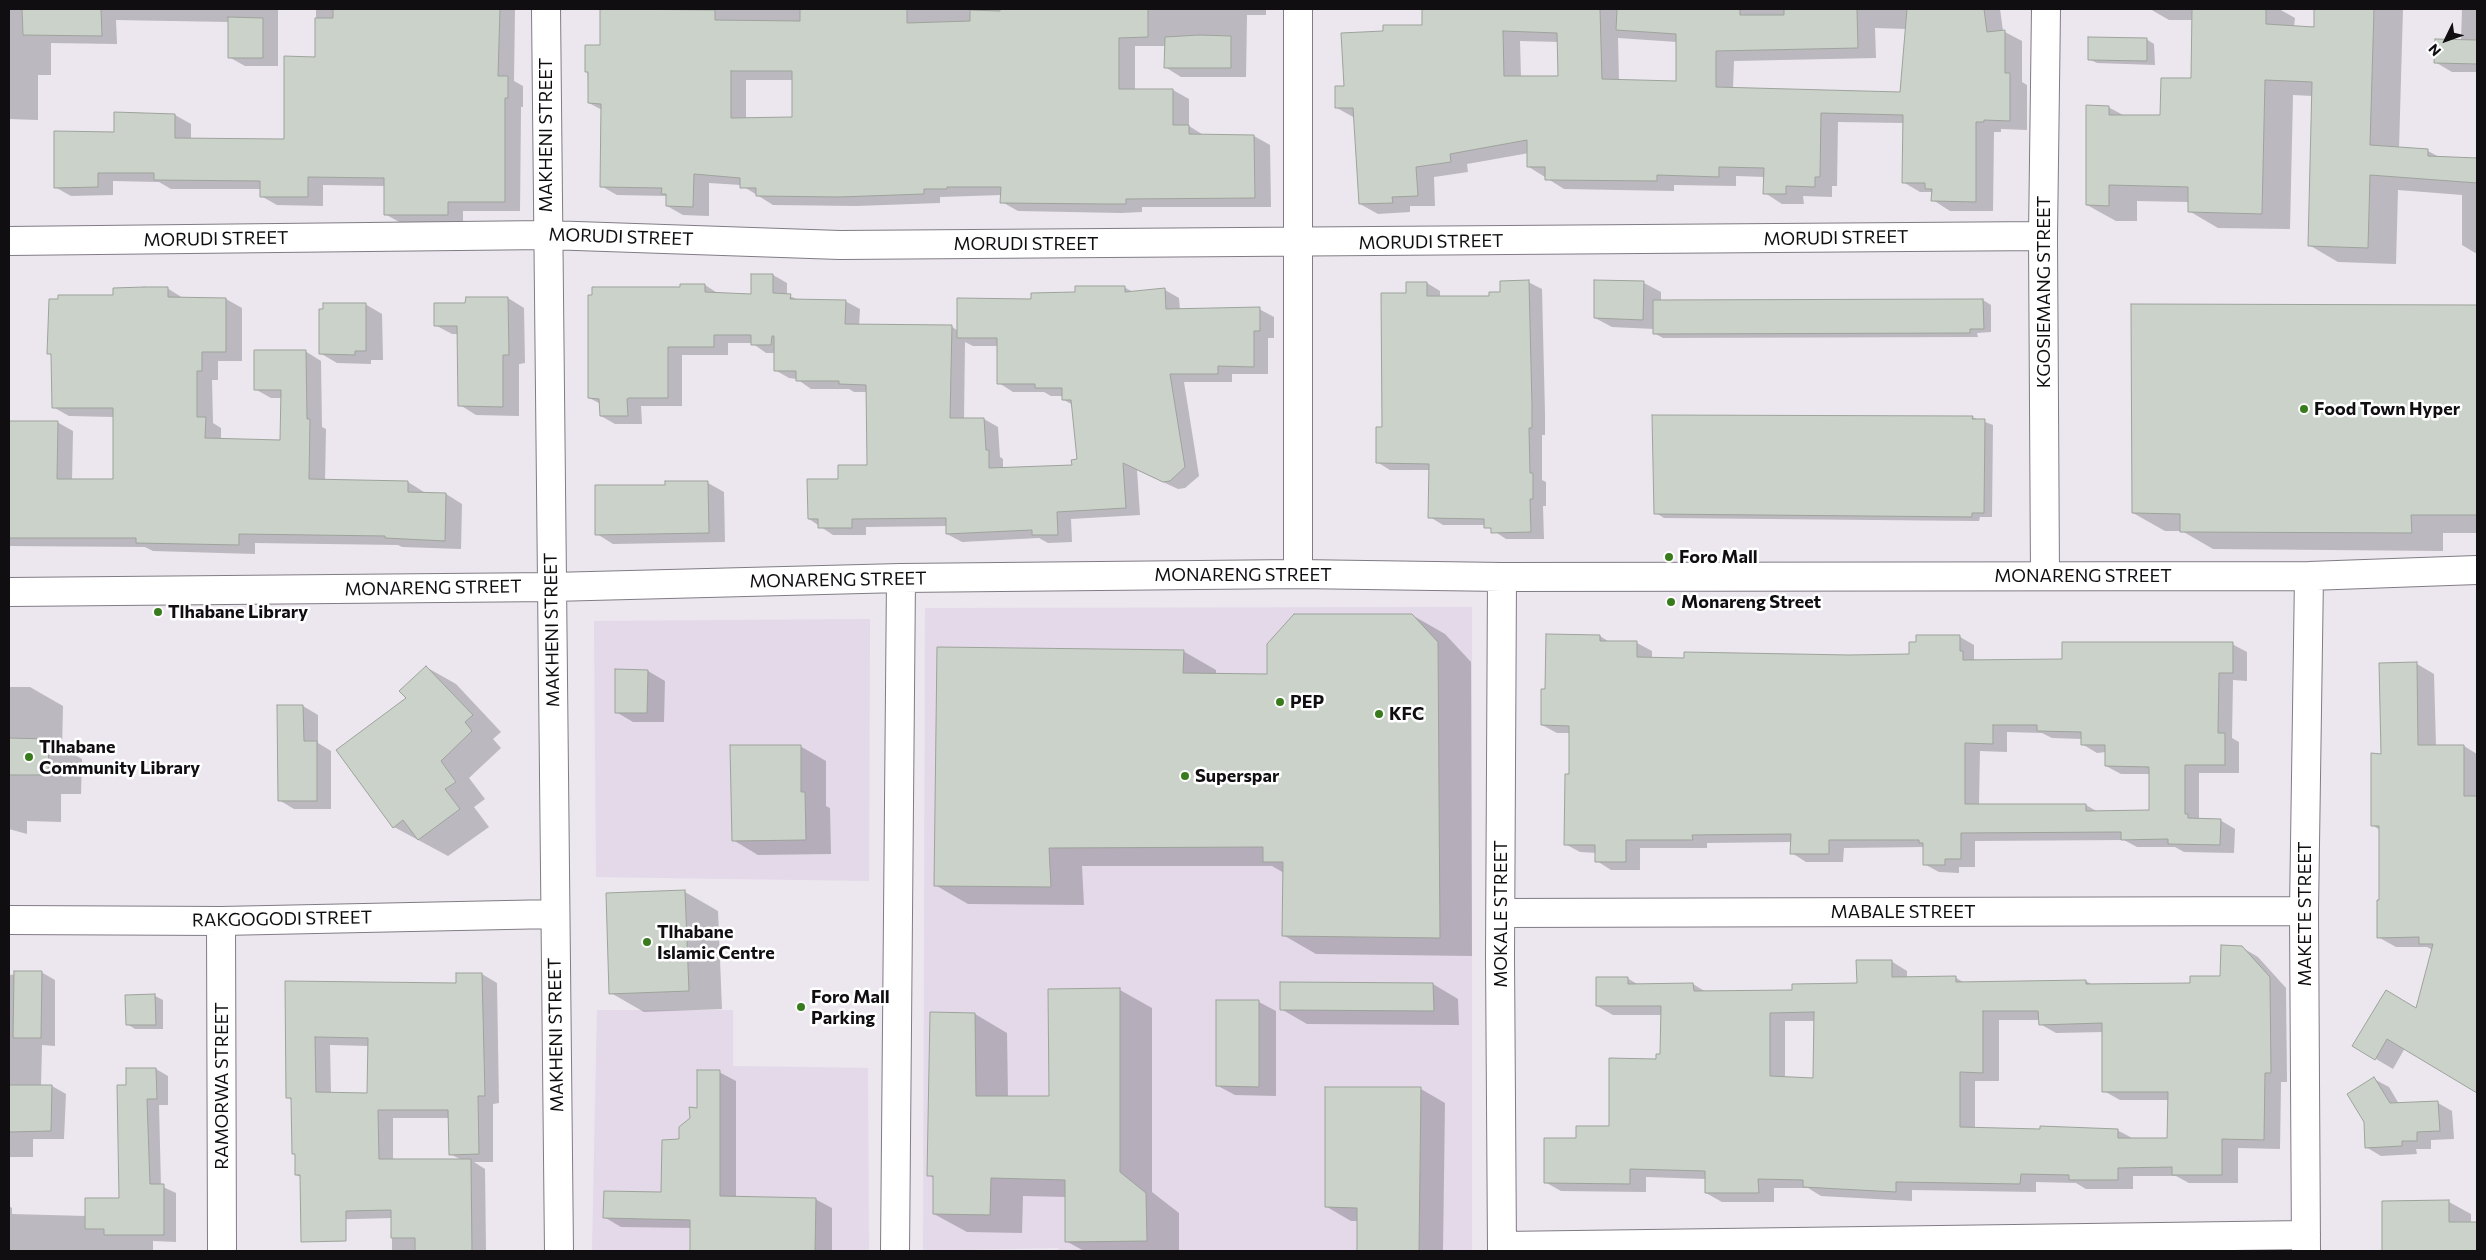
<!DOCTYPE html>
<style>
body{margin:0}
#map{position:relative;width:2486px;height:1260px;overflow:hidden;background:#ece6ef;font-family:Commissioner,sans-serif}
canvas{display:block}
.frame{position:absolute;inset:0;border:10px solid #100e11;pointer-events:none}
.north{position:absolute;left:2421px;top:15px;width:50px;height:50px;-webkit-text-stroke:4px #fff;paint-order:stroke;rotate:228deg;font-size:14px;font-weight:700;line-height:20px;text-align:center;color:#100e11}
.north::after{content:'';display:block;margin:auto;width:18px;height:22px;background:#100e11;clip-path:polygon(50% 0,100% 100%,50% 72%,0 100%)}
</style>
<div id="map">
<canvas width="2486" height="1260"></canvas>
<div class="frame"></div>
<div class="north">N</div>
</div>
<script>
const ctx = document.querySelector('canvas').getContext('2d');
ctx.lineJoin = 'round';
function paint(path, color) { ctx.fillStyle = color; ctx.fill(path, 'evenodd'); }
const toPath = rows => new Path2D(rows.map(r => 'M' + r).join(''));
function stroke(path, color, width, dash) { ctx.strokeStyle = color; ctx.lineWidth = width; ctx.lineCap = dash ? 'butt' : 'round'; ctx.setLineDash(dash || []); ctx.stroke(path); }
function write(font, color, halo, rows, align = 'center') {
  ctx.font = font + ' Commissioner,sans-serif'; ctx.lineWidth = 5; ctx.setLineDash([]); ctx.textBaseline = 'middle'; ctx.strokeStyle = halo; ctx.fillStyle = color; for (const [text, x, y, turn = 0] of rows) {
    ctx.save(); ctx.translate(x, y); ctx.rotate((+turn || 0) * Math.PI / 180); ctx.textAlign = isNaN(turn) ? turn : align; if (halo) ctx.strokeText(text, 0, 0); ctx.fillText(text, 0, 0); ctx.restore();
  }
}
const built = toPath([
 [1472,607,1472,1251,1059,1251,1058,1248,923,1251,925,608],
 [870,619,869,881,596,877,594,621],
 [597,1010,733,1010,733,1066,868,1068,869,1251,592,1251]
]);
const shadow = toPath([
 [9,9,278,9,278,66,245,66,229,57,229,22,116,20,117,44,51,43,51,75,38,75,38,120,9,119,9,125],
 [316,9,515,9,514,81,523,86,523,107,521,107,520,211,463,211,463,223,401,223,385,214,385,186,323,185,323,206,277,205,261,196,261,189,171,189,159,182,113,181,113,195,71,196,55,187,115,133,175,115,191,124,191,140,285,141,316,58],
 [602,9,1266,9,1266,15,1247,15,1246,77,1181,77,1165,67,1166,46,1135,46,1135,90,1173,90,1189,99,1189,126,1205,136,1254,136,1270,145,1271,207,1142,207,1142,212,1121,213,1018,211,1002,202,1002,195,940,197,940,203,856,206,773,205,741,185,709,183,709,216,683,215,667,206,667,196,617,195,601,186,602,110,589,103,586,46,601,46],
 [746,80,793,80,793,118,746,119],
 [1423,9,2000,9,2003,31,2022,41,2022,82,2027,85,2027,130,2001,129,2001,132,1994,132,1993,211,1950,211,1933,200,1933,192,1920,192,1903,182,1904,123,1838,122,1837,186,1832,186,1832,197,1803,196,1804,204,1782,204,1765,193,1765,177,1736,176,1736,186,1674,185,1674,191,1564,189,1529,167,1529,153,1467,164,1468,172,1434,177,1435,206,1410,206,1410,212,1378,214,1360,204,1355,118,1337,108,1345,87,1385,33,1423,26],
 [1875,28,1907,29,1901,94,1733,89,1734,61,1876,58],
 [1618,38,1677,42,1678,82,1619,81],
 [1520,41,1559,42,1559,77,1521,77],
 [2150,9,2279,9,2295,18,2294,27,2315,28,2316,9,2403,9,2399,149,2428,151,2441,158,2477,159,2477,254,2462,245,2462,195,2398,190,2396,264,2338,262,2309,245,2313,96,2293,95,2290,229,2218,228,2189,211,2189,202,2137,201,2137,221,2116,221,2087,205,2108,107,2125,116,2161,117,2192,80,2193,20,2169,20],
 [2462,9,2477,9,2477,72,2452,72,2435,62,2461,41],
 [2146,39,2154,44,2155,65,2097,63,2089,59],
 [773,275,787,283,787,295,799,300,845,301,860,309,859,326,951,326,958,331,1033,300,1124,287,1133,292,1165,290,1179,298,1180,310,1259,309,1274,317,1274,338,1268,338,1268,374,1232,374,1232,382,1184,382,1199,476,1185,488,1178,489,1137,470,1140,515,1071,519,1072,542,1048,543,1039,538,962,542,947,534,947,526,866,527,866,535,833,535,809,519,839,480,868,466,867,392,854,392,849,389,811,389,797,379,789,378,775,370,775,353,766,353,752,343,728,343,728,355,682,355,682,406,641,406,642,424,615,424,601,416,601,404,589,398,681,288,705,285,719,294,752,295],
 [965,342,973,346,998,346,999,383,1013,392,1044,392,1051,396,1064,396,1064,400,1073,405,1079,460,1073,467,1003,469,1003,459,1000,457,998,427,984,419,964,419],
 [1596,281,1644,283,1661,292,1661,301,1983,300,1991,305,1991,332,1977,333,1978,337,1663,338,1654,333,1654,329,1612,327,1595,318],
 [1528,282,1542,289,1545,414,1545,435,1542,435,1542,480,1546,482,1546,506,1543,506,1544,539,1506,539,1485,525,1443,525,1430,517,1430,470,1390,470,1377,462,1407,295,1427,283,1440,291,1440,297,1490,297],
 [167,288,183,298,226,299,242,308,242,361,218,361,218,380,212,380,213,423,221,428,221,440,282,441,282,398,271,398,255,389,305,351,321,361,322,427,326,429,325,481,408,482,424,492,424,494,446,494,462,504,461,549,402,547,398,545,255,543,255,554,153,551,145,547,9,546,9,422,57,422,73,431,72,481,114,481,114,417,69,416,53,407,53,356,48,353,115,296],
 [508,298,524,308,525,363,519,364,519,416,476,415,460,405,458,334,452,334,435,325,467,304],
 [365,304,382,314,383,360,371,360,371,364,337,363,320,353],
 [2132,305,2477,307,2477,533,2443,533,2443,551,2213,549,2182,531,2165,531,2133,513],
 [1972,417,1993,425,1992,517,1980,517,1979,521,1664,518,1656,513],
 [708,483,724,492,725,542,613,544,597,534,666,486],
 [1412,615,1445,634,1471,662,1472,956,1316,954,1283,935,1284,873,1272,866,1082,866,1084,905,968,904,935,885,1183,651,1216,670,1216,675,1268,676],
 [1600,636,1611,643,1637,643,1652,651,1652,659,1910,655,1960,637,1974,645,1974,659,1978,661,2063,661,2232,644,2247,652,2247,681,2233,680,2232,738,2239,742,2239,773,2199,773,2199,820,2220,820,2235,829,2234,853,2184,852,2175,847,2137,847,2124,840,1975,841,1975,867,1959,867,1959,873,1939,872,1924,864,1924,847,1844,848,1843,862,1806,862,1792,853,1792,842,1707,843,1707,848,1640,848,1640,870,1611,870,1597,861,1597,853,1580,852,1565,844,1570,776,1570,733,1557,733,1542,725,1547,691],
 [2007,732,2042,733,2052,738,2082,739,2082,744,2097,753,2106,752,2106,766,2121,774,2151,774,2150,811,2098,812,2086,805,1979,805,1980,751,2007,752],
 [2417,664,2434,674,2436,746,2464,746,2477,754,2477,1092,2405,1048,2393,1069,2354,1046,2417,1009,2433,950,2427,947,2396,947,2378,937,2381,902,2380,830,2372,825,2382,755],
 [426,667,456,684,501,732,493,739,501,748,469,778,485,799,474,807,489,827,448,856,394,827,408,698],
 [648,671,665,681,664,722,633,722,616,712],
 [9,687,30,687,63,706,62,748,82,759,81,794,61,794,61,822,27,821,27,834,9,829],
 [303,706,318,715,318,743,331,751,331,809,294,809,279,800],
 [800,746,826,761,826,806,830,808,831,854,758,855,733,840],
 [685,892,718,911,722,1009,644,1012,611,993],
 [2241,947,2258,957,2286,988,2287,1082,2281,1082,2280,1149,2238,1148,2238,1183,2189,1183,2176,1176,2133,1176,2133,1189,2086,1189,2076,1183,2036,1182,2036,1192,1912,1190,1912,1201,1821,1196,1808,1188,1774,1188,1774,1202,1722,1202,1706,1193,1706,1179,1646,1177,1646,1192,1561,1191,1545,1182,1577,1140,1610,1127,1662,1056,1662,1015,1613,1015,1597,1006,1627,978,1639,985,1693,984,1706,992,1794,992,1858,984,1891,961,1907,971,1907,978,1956,978,1965,983,2086,981,2093,985,2191,984,2222,977],
 [1999,1020,2040,1020,2040,1024,2056,1033,2104,1032,2104,1091,2120,1100,2169,1100,2169,1139,2134,1139,2117,1130,1975,1129,1975,1081,1999,1081],
 [1785,1021,1815,1021,1815,1079,1785,1078],
 [41,972,55,980,55,1046,42,1045,41,1086,52,1086,66,1094,64,1139,33,1139,33,1157,9,1157,9,975],
 [482,974,497,983,499,1103,493,1104,493,1162,474,1162,485,1169,486,1251,392,1251,392,1218,317,1220,301,1177,296,1175,296,1155,293,1153,292,1100,287,1097,286,983,457,984],
 [330,1045,369,1046,369,1094,331,1094],
 [393,1118,450,1118,450,1154,462,1160,393,1160],
 [1282,983,1433,984,1458,999,1459,1025,1307,1024,1281,1009],
 [1120,990,1152,1008,1152,1192,1179,1213,1179,1251,1084,1251,1066,1241,1066,1197,1023,1196,1022,1233,967,1232,934,1214,935,1179,929,1175,975,1014,1007,1033,1008,1097,1050,1098],
 [155,996,163,1000,163,1029,135,1029,127,1024],
 [1217,1002,1259,1002,1276,1011,1276,1096,1235,1095,1218,1086],
 [156,1069,168,1076,168,1105,159,1105,161,1186,176,1193,176,1242,153,1241,153,1251,9,1251,9,1206,12,1208,12,1214,86,1216,120,1200,128,1086],
 [719,1072,736,1081,736,1197,815,1199,832,1208,832,1251,691,1251,691,1228,621,1227,604,1217,662,1194,691,1118],
 [2374,1079,2389,1087,2399,1104,2438,1103,2452,1111,2454,1139,2431,1140,2431,1149,2416,1149,2417,1154,2381,1156,2366,1147],
 [1421,1089,1445,1103,1443,1251,1358,1251,1358,1221,1351,1221,1327,1207],
 [2383,1202,2449,1202,2471,1214,2471,1223,2477,1223,2477,1251,2383,1251]
]);
const building = toPath([
 [22,9,101,9,102,36,23,35,22,9],
 [333,9,500,9,498,76,508,76,508,98,505,98,505,202,448,202,448,215,384,215,384,178,308,177,308,197,260,197,260,181,154,180,154,173,98,173,98,187,54,188,54,131,114,132,114,112,175,114,175,138,284,139,284,56,315,57,315,18,333,18,333,9],
 [600,9,715,10,715,20,800,21,800,9,907,9,907,23,970,21,970,10,1000,11,1000,9,1148,9,1148,37,1119,38,1119,89,1173,89,1173,125,1189,125,1189,134,1254,135,1255,198,1126,199,1126,204,1104,204,1000,203,1001,187,947,187,947,189,924,189,924,194,839,197,756,196,756,188,740,188,740,178,694,174,693,207,666,206,666,194,661,194,662,188,600,187,601,104,588,103,588,72,585,72,585,45,600,45,600,9],
 [731,71,792,71,792,117,731,118,731,71],
 [1422,9,1600,9,1602,79,1676,81,1676,34,1616,30,1617,9,1740,9,1740,15,1784,15,1784,9,1857,9,1858,48,1716,51,1716,87,1900,92,1907,9,1984,9,1987,32,2005,30,2005,73,2010,73,2010,121,1984,120,1984,122,1976,122,1976,202,1931,201,1932,189,1925,189,1925,183,1902,183,1903,115,1821,113,1820,177,1815,177,1815,187,1786,186,1786,194,1763,194,1764,168,1719,167,1719,177,1657,175,1657,181,1545,180,1545,167,1527,167,1527,140,1450,154,1451,162,1416,167,1418,196,1392,197,1393,203,1359,204,1353,108,1335,108,1335,86,1344,86,1341,33,1383,31,1383,25,1422,25,1422,9],
 [1503,31,1557,33,1558,76,1504,76,1503,31],
 [2192,9,2266,9,2266,24,2314,27,2314,9,2374,9,2370,145,2428,149,2428,156,2477,158,2477,183,2370,175,2368,248,2308,246,2312,82,2265,80,2262,214,2188,212,2188,187,2109,185,2109,206,2086,205,2086,105,2109,106,2109,115,2160,115,2161,78,2191,78,2192,9],
 [228,17,263,18,263,58,228,58,228,17],
 [1199,35,1231,36,1231,68,1164,68,1165,37,1199,35],
 [2088,37,2147,38,2147,61,2088,60,2088,37],
 [2435,39,2477,40,2477,64,2434,63,2435,39],
 [751,274,773,274,773,293,791,294,790,299,846,300,845,324,952,325,950,418,984,418,986,450,989,450,989,468,1072,465,1071,460,1077,459,1071,400,1062,400,1062,388,1035,388,1035,384,997,384,997,338,957,338,957,298,1031,299,1031,293,1075,292,1075,286,1125,286,1125,292,1165,288,1166,309,1260,307,1260,331,1254,331,1254,367,1218,366,1218,374,1170,374,1185,467,1170,481,1163,482,1123,463,1126,508,1057,512,1058,535,1032,535,1032,530,946,534,946,518,852,519,852,528,818,528,818,519,808,519,807,479,838,479,838,465,867,465,866,385,839,384,839,381,796,381,796,371,774,371,774,336,772,336,771,345,751,345,751,335,714,335,714,347,668,347,668,398,629,398,627,399,628,416,600,416,599,399,588,398,588,295,592,295,592,287,680,287,680,284,705,284,705,292,751,294,751,274],
 [1529,280,1532,406,1532,428,1529,428,1530,473,1533,473,1533,499,1530,499,1531,532,1491,533,1491,528,1484,528,1484,519,1428,518,1429,464,1376,463,1376,427,1382,427,1381,293,1406,293,1406,282,1427,282,1427,296,1489,296,1489,292,1500,292,1500,281,1529,280],
 [1594,280,1644,281,1643,320,1594,318,1594,280],
 [144,287,168,287,168,297,226,298,226,352,202,352,202,371,197,371,197,417,206,417,205,438,280,440,281,390,254,390,254,350,306,350,307,419,310,419,309,479,408,481,408,492,446,493,445,541,385,538,385,536,239,534,239,545,136,543,136,538,9,538,9,421,58,421,57,479,113,479,113,408,52,408,51,354,47,354,49,299,58,299,58,295,113,295,113,288,144,287],
 [466,297,508,297,509,355,503,355,503,407,458,406,457,326,434,326,434,303,465,303,466,297],
 [1983,299,1984,329,1970,329,1970,333,1653,334,1653,300,1983,299],
 [323,303,366,303,366,351,355,351,355,355,319,354,319,309,323,309,323,303],
 [2131,304,2477,305,2477,515,2411,515,2412,533,2180,532,2180,514,2132,513,2131,304],
 [1652,415,1973,416,1972,419,1985,419,1984,513,1972,513,1972,517,1654,514,1652,415],
 [665,481,708,481,709,533,595,535,595,485,665,485,665,481],
 [1294,614,1412,614,1438,642,1440,938,1282,936,1283,862,1263,862,1263,847,1049,848,1051,887,934,886,937,647,1184,650,1183,673,1267,674,1267,644,1294,614],
 [1546,634,1600,635,1600,641,1637,641,1637,657,1684,658,1684,652,1849,655,1909,654,1909,642,1916,642,1916,635,1960,635,1960,651,1963,651,1963,660,2062,659,2062,642,2233,642,2233,673,2219,673,2218,733,2225,733,2225,765,2185,765,2185,814,2188,814,2188,818,2221,819,2220,845,2168,844,2168,839,2121,840,2121,832,1961,833,1961,859,1945,859,1945,865,1923,865,1923,843,1919,843,1919,840,1829,840,1829,854,1790,854,1791,834,1692,835,1693,840,1626,840,1626,862,1595,862,1595,845,1564,845,1565,774,1569,774,1569,726,1541,725,1541,689,1545,689,1546,634],
 [1993,725,2037,725,2037,731,2081,732,2081,745,2105,745,2105,766,2149,767,2149,810,2086,811,2086,804,1965,804,1965,743,1993,744,1993,725],
 [2417,662,2418,745,2464,745,2464,796,2477,796,2477,1093,2387,1039,2375,1060,2352,1046,2386,990,2416,1008,2433,944,2419,944,2419,937,2377,938,2377,900,2379,900,2379,826,2371,826,2371,753,2381,754,2379,663,2417,662],
 [426,666,473,715,465,722,472,731,441,761,456,782,445,789,460,809,418,840,403,820,393,828,336,750,406,698,399,691,426,666],
 [615,669,648,670,647,713,615,713,615,669],
 [277,705,303,705,304,741,317,741,317,801,278,801,277,705],
 [9,738,49,739,48,775,9,775,9,738],
 [730,745,801,745,801,792,805,792,806,840,732,841,730,745],
 [685,890,689,991,609,994,606,893,685,890],
 [2221,945,2242,946,2270,977,2271,1073,2265,1073,2264,1140,2222,1139,2222,1175,2172,1175,2172,1167,2118,1168,2118,1180,2069,1180,2069,1175,2021,1174,2020,1184,1896,1182,1896,1192,1803,1187,1803,1180,1758,1179,1759,1193,1705,1193,1705,1171,1630,1169,1630,1184,1544,1183,1544,1138,1576,1138,1576,1126,1609,1126,1609,1058,1656,1059,1656,1054,1660,1054,1661,1006,1596,1006,1596,977,1628,977,1628,984,1693,983,1694,991,1792,990,1792,984,1857,983,1856,960,1892,960,1892,977,1956,976,1956,982,2086,980,2086,984,2190,983,2190,976,2220,976,2221,945],
 [1983,1011,2038,1011,2039,1025,2102,1023,2102,1092,2168,1092,2167,1138,2118,1138,2118,1129,2040,1126,2040,1129,1960,1127,1960,1072,1983,1073,1983,1011],
 [1814,1012,1813,1078,1770,1076,1770,1013,1814,1012],
 [14,971,42,971,41,1038,13,1038,14,971],
 [456,973,482,973,485,1096,478,1096,479,1154,449,1155,448,1110,378,1110,379,1159,471,1159,472,1251,415,1251,415,1238,391,1238,391,1210,346,1211,346,1241,301,1242,300,1175,295,1175,295,1154,292,1154,291,1098,286,1098,285,981,456,983,456,973],
 [315,1037,368,1038,367,1093,316,1092,315,1037],
 [1280,982,1433,983,1434,1011,1280,1010,1280,982],
 [1120,988,1120,1172,1146,1193,1147,1241,1065,1242,1065,1180,991,1178,990,1215,933,1214,933,1176,927,1176,930,1012,975,1013,976,1096,1049,1096,1048,989,1120,988],
 [155,994,156,1025,126,1025,125,995,155,994],
 [1216,1000,1259,1000,1259,1087,1216,1086,1216,1000],
 [126,1068,156,1068,157,1099,147,1099,150,1184,164,1184,164,1235,104,1235,104,1229,85,1229,85,1198,119,1198,117,1085,126,1085,126,1068],
 [697,1070,720,1070,720,1196,816,1198,815,1251,690,1251,690,1220,603,1218,604,1191,661,1192,662,1140,679,1139,679,1127,690,1118,689,1107,697,1108,697,1070],
 [2374,1077,2390,1103,2438,1101,2440,1131,2417,1132,2417,1141,2402,1141,2402,1146,2365,1148,2364,1122,2347,1094,2374,1077],
 [9,1085,52,1085,51,1131,9,1132,9,1085],
 [1325,1087,1421,1087,1419,1251,1357,1251,1357,1208,1325,1207,1325,1087],
 [2449,1200,2449,1222,2477,1222,2477,1251,2382,1251,2382,1201,2449,1200]
]);
const street = toPath([
 [546,9,559,1251],
 [1298,9,1298,574],
 [9,241,547,235,840,245,2043,236],
 [2045,576,2043,236,2046,9],
 [9,592,552,587,901,578,1298,574,1502,577,2309,576,2477,570],
 [1501,913,2304,911],
 [9,920,221,921,554,914],
 [221,921,222,1251],
 [1502,1246,2306,1235],
 [895,1251,901,578],
 [1502,1251,1500,956,1502,577],
 [2306,1251,2304,911,2309,576]
]);
const markers = [
 [2304,409,5,"#387b1d"],
 [1669,557,5,"#387b1d"],
 [1671,602,5,"#387b1d"],
 [158,612,5,"#387b1d"],
 [1280,702,5,"#387b1d"],
 [1379,714,5,"#387b1d"],
 [29,757,5,"#387b1d"],
 [1185,776,5,"#387b1d"],
 [647,942,5,"#387b1d"],
 [801,1007,5,"#387b1d"]
];
const streetNames = [
 ["MAKHENI STREET",546,135,-90],
 ["MORUDI STREET",621,237,2],
 ["MORUDI STREET",1836,238,-1],
 ["MORUDI STREET",216,239,-1],
 ["MORUDI STREET",1431,242,-1],
 ["MORUDI STREET",1026,244],
 ["KGOSIEMANG STREET",2044,292,-90],
 ["MONARENG STREET",1243,575],
 ["MONARENG STREET",2083,576],
 ["MONARENG STREET",838,580,-1],
 ["MONARENG STREET",433,588,-1],
 ["MAKHENI STREET",552,630,-91],
 ["MABALE STREET",1903,912],
 ["MOKALE STREET",1501,914,-90],
 ["MAKETE STREET",2305,914,-90],
 ["RAKGOGODI STREET",282,919,-1],
 ["MAKHENI STREET",556,1035,-91],
 ["RAMORWA STREET",222,1086,-90]
];
const poiNames = [
 ["Food Town Hyper",2314,409],
 ["Foro Mall",1679,557],
 ["Monareng Street",1681,602],
 ["Tlhabane Library",168,612],
 ["PEP",1290,702],
 ["KFC",1389,714],
 ["Tlhabane",39,747],
 ["Community Library",39,768],
 ["Superspar",1195,776],
 ["Tlhabane",657,932],
 ["Islamic Centre",657,953],
 ["Foro Mall",811,997],
 ["Parking",811,1018]
];
paint(built, '#e3d9e8');
paint(shadow, '#0003');
paint(building, '#cbd2ca');
stroke(building, '#9da39b', 1);
stroke(street, '#817c84', 30);
stroke(street, '#fff', 28);
for (const [x, y, r, color] of markers) { const dot = new Path2D(); dot.arc(x, y, r, 0, 2 * Math.PI); ctx.fillStyle = color; ctx.fill(dot); stroke(dot, '#fff', 2); }
write('18px', '#100e11', '#fff', streetNames);
write('bold 18px', '#100e11', '#fff', poiNames, 'left');
</script>
